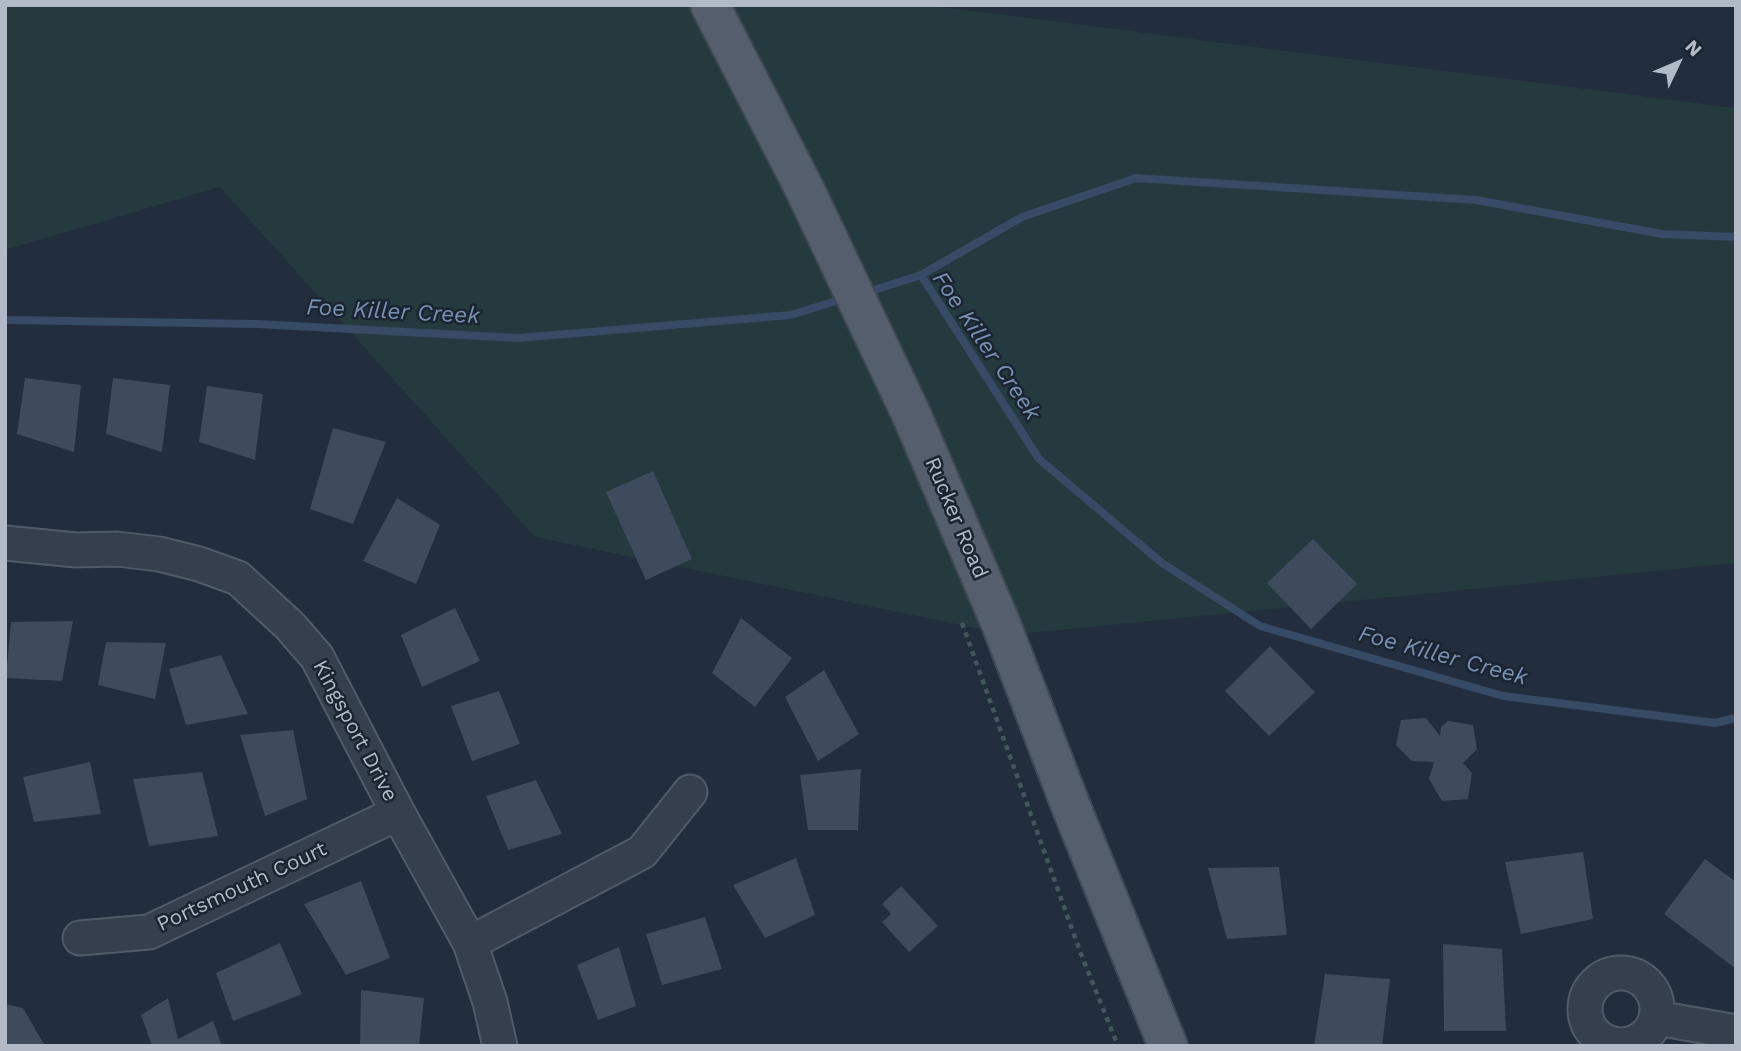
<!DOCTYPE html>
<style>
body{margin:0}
#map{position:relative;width:1741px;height:1051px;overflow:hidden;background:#222d3d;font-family:"Work Sans",sans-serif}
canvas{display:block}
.frame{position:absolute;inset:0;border:7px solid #b2bac8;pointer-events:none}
.north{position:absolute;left:1643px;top:28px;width:70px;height:70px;-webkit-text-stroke:5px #1b2431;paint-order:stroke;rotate:46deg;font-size:19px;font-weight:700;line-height:28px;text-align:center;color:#b2bac8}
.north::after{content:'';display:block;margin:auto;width:24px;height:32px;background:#b2bac8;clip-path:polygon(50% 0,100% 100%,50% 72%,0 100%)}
</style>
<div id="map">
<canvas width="1741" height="1051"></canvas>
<div class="frame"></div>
<div class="north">N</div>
</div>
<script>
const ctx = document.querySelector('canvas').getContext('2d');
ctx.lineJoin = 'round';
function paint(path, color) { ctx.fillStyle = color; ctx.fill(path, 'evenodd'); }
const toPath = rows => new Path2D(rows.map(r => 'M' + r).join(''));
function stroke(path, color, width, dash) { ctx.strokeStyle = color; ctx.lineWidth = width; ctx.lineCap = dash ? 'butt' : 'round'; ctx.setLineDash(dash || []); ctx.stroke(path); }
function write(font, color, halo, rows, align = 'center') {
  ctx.font = font + ' "Work Sans",sans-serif'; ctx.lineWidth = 5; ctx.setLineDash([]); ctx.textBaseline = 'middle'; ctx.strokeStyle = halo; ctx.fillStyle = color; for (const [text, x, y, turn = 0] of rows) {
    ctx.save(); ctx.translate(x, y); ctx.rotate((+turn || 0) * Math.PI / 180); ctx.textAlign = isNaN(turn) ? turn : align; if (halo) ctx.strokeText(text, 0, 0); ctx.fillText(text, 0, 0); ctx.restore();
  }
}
const green = toPath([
 [5,5,925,5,1736,108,1736,563,1009,635,535,537,220,187,5,250]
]);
const stream = toPath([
 [921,275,1022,217,1136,178,1476,200,1662,234,1736,237],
 [865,293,921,275,1039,459,1162,563,1260,626,1503,696,1715,723,1736,718],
 [5,320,257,324,518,338,791,315,846,298]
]);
const building = toPath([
 [25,378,81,385,74,452,17,434],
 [113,378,170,385,162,452,106,434],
 [207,386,263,394,255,460,199,442],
 [333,428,386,442,353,524,310,509],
 [653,471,692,559,646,580,606,492],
 [397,498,440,525,416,584,363,561],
 [1313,539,1357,584,1311,629,1267,583],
 [455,608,480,661,422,687,401,635],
 [741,618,792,658,755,707,712,673],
 [73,621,62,681,6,678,11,622],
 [106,642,166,643,155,699,98,685],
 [1270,646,1315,692,1269,736,1225,691],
 [221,655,248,714,186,725,169,669],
 [824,670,859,734,818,761,785,697],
 [499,691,520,744,472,761,451,706],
 [1426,718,1440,736,1441,727,1448,721,1473,725,1477,749,1463,763,1472,773,1468,799,1442,801,1429,779,1434,762,1412,761,1396,745,1401,720],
 [293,730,307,799,265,816,240,735],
 [90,762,101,814,34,822,23,777],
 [861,769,858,830,808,830,800,775],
 [202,772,218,836,149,846,133,779],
 [536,780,562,834,508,850,486,796],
 [1583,852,1593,919,1521,934,1505,862],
 [796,858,815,915,765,938,733,885],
 [1705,859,1736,882,1736,969,1664,914],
 [1279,867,1287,935,1227,939,1208,868],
 [361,881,390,958,346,975,304,904],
 [901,886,938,926,909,952,882,922,891,914,882,904],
 [705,917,722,969,662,985,646,934],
 [280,943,302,994,233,1021,216,973],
 [1443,944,1502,949,1506,1031,1444,1031],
 [619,947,636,1006,598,1020,577,965],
 [1325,974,1390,979,1382,1046,1314,1046],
 [361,990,424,998,419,1046,360,1046],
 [168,998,178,1039,213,1021,222,1046,152,1046,141,1015],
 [5,1004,23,1008,45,1046,5,1046]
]);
const path = toPath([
 [962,623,1081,954,1118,1046]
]);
const minor = toPath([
 [5,543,76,550,117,549,159,554,199,564,238,578,290,626,317,657,398,813,470,943,490,1002,500,1046],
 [80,938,149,932,398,813],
 [470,943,642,852,690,792],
 '1585 1009a36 36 0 1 1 72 0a36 36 0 1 1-72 0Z',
 [1657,1018,1736,1032]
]);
const major = toPath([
 [710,5,805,190,912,416,1001,624,1072,809,1168,1046]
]);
const streetNames = [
 ["Rucker Road",956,518,67],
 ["Kingsport Drive",355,731,62],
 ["Portsmouth Court",242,887,-25]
];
const waterNames = [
 ["Foe Killer Creek",393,312,3],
 ["Foe Killer Creek",986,346,56],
 ["Foe Killer Creek",1443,656,15]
];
paint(green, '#243a3e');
stroke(stream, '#374a66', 8);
paint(building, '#3e4b5c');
stroke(minor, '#515a67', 37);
stroke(major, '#3f4855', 42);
stroke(path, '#42575b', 4.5, [5, 5]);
stroke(minor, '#363f4d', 33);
stroke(major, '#545e6d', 38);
write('21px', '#b2bac8', '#1b2431', streetNames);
write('italic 23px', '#7990b1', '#1b2431', waterNames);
</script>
